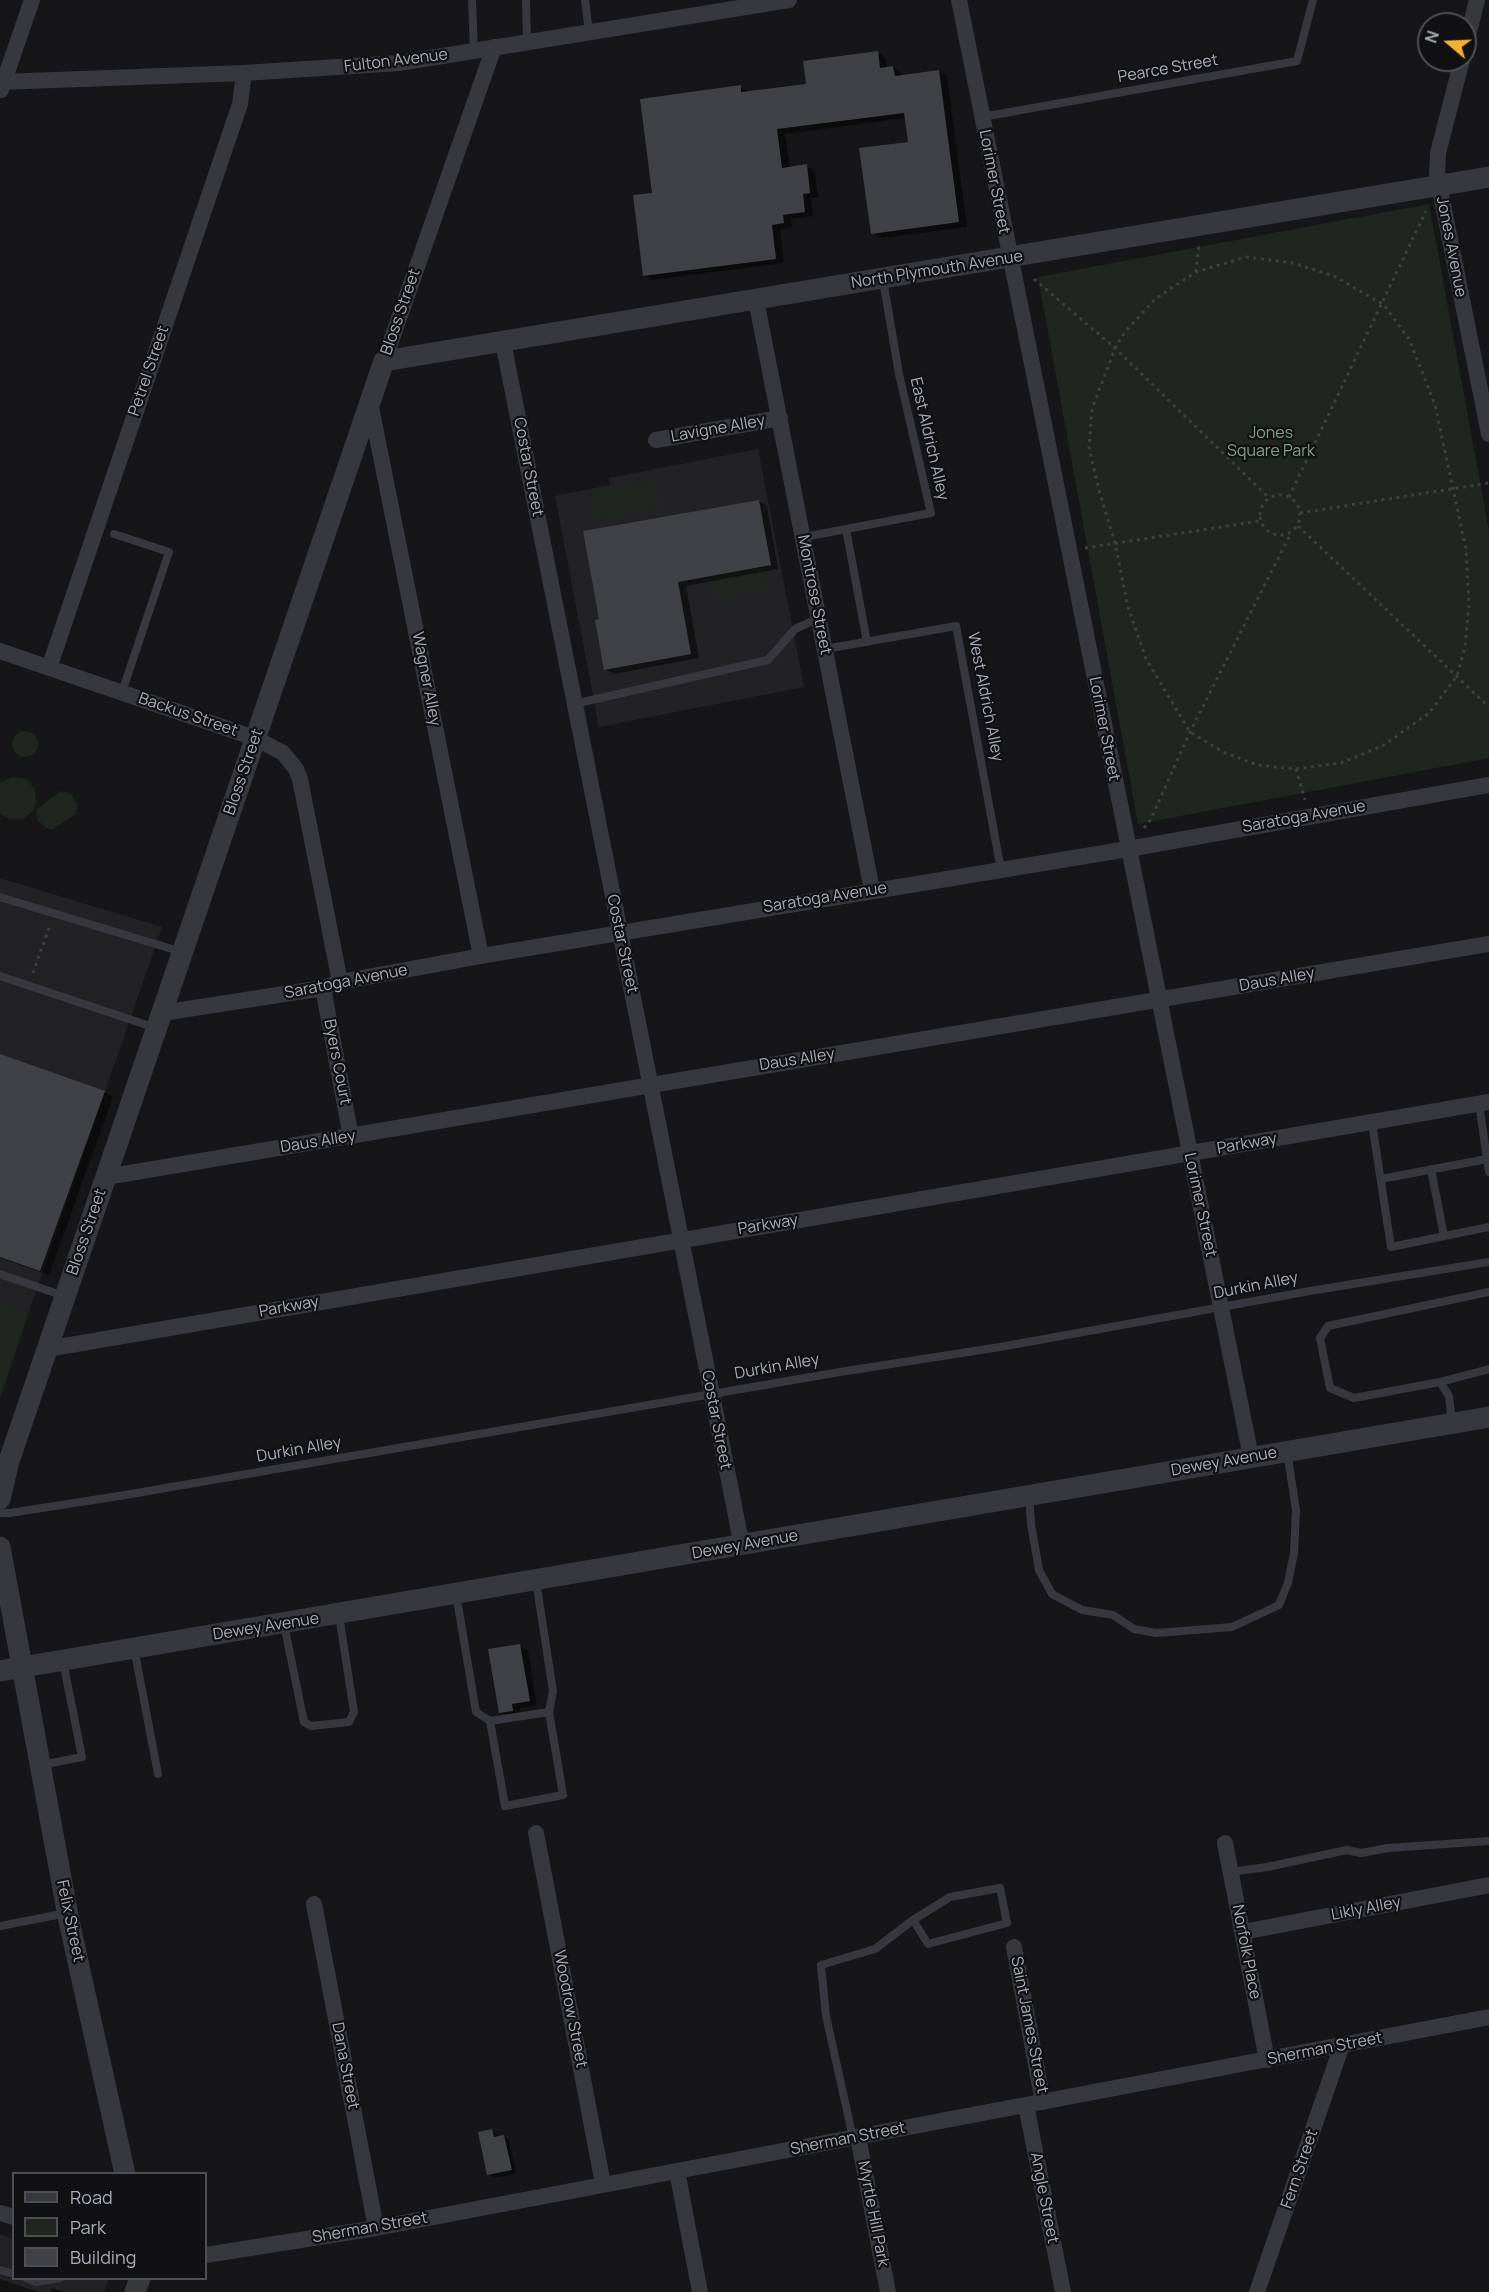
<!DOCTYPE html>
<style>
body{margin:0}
#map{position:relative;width:1489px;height:2292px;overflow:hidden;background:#161618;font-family:Manrope,sans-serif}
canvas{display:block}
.legend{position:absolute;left:12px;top:2172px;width:195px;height:108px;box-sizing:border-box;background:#111113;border:2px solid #4d4f55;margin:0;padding:8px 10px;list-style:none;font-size:18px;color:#a8adb8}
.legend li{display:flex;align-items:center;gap:12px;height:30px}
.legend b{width:30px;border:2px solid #4d4f55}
.north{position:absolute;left:1417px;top:12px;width:60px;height:60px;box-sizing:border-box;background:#111113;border:2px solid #4d4f55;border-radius:50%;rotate:289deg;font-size:16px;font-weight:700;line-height:24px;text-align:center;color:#a8adb8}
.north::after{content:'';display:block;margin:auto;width:21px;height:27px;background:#f2b134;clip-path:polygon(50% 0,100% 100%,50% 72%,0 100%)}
</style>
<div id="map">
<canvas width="1489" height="2292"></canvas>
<ul class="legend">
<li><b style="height:8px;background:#37383d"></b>Road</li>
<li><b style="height:16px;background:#1e261f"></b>Park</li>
<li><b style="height:16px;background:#404145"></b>Building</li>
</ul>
<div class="north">N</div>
</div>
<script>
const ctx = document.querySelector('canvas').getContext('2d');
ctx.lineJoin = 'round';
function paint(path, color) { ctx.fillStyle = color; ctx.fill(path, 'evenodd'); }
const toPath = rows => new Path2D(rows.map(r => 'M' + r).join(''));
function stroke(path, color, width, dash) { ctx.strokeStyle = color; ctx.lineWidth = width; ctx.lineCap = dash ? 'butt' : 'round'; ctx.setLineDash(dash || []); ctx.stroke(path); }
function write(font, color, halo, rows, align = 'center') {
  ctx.font = font + ' Manrope,sans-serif'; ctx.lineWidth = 4.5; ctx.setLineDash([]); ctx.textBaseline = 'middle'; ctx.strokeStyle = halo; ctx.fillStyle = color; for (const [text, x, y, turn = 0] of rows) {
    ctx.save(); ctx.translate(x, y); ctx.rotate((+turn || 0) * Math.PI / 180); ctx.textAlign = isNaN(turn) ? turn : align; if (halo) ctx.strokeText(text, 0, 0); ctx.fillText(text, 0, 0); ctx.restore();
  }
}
const built = toPath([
 [758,449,804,687,599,727,555,496,610,485,609,478],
 [0,878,162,927,29,1312,0,1302],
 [0,2234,13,2239,14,2278,109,2279,104,2292,0,2292]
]);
const green = toPath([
 [1429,204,1489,531,1489,758,1138,824,1038,277],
 [655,481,659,508,595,518,591,491],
 [764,566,767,589,713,597,710,576],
 '12 744a13 13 0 1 1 26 0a13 13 0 1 1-26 0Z',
 [12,777,26,779,35,789,36,803,34,810,23,819,9,819,0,813,0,783],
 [61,791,71,794,74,799,77,803,76,814,53,829,48,829,38,821,36,810],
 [0,1302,29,1312,0,1399]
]);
const shadow = toPath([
 [878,53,886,58,887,68,893,67,901,72,902,76,939,72,947,76,967,227,881,238,872,233,909,143,906,118,785,134,790,168,806,166,815,171,818,197,811,198,813,216,791,219,792,227,780,229,784,263,653,280,644,276,654,194,740,87,749,92,808,85],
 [759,501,767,506,778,569,686,586,699,658,614,674,605,669,597,621],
 [0,1056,104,1092,113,1097,49,1275,0,1258],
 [520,1646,528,1651,537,1706,520,1708,521,1715,509,1717,500,1712],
 [492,2131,497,2134,498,2138,504,2136,509,2140,516,2173,494,2178,488,2174],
 [0,2279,39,2292,0,2292],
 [52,2288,65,2292,50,2292]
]);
const building = toPath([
 [878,51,880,68,893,66,895,76,939,70,959,222,871,234,859,148,908,142,904,113,777,129,782,168,807,164,810,193,803,194,805,212,783,215,784,223,772,225,776,259,643,276,633,195,652,193,640,99,741,85,741,92,806,84,803,61],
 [759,500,771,565,678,582,691,654,604,670,595,620,599,619,583,531],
 [0,1054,105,1091,40,1271,0,1257],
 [520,1644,530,1701,512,1704,513,1711,499,1713,488,1649],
 [492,2129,494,2137,504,2135,512,2170,487,2175,478,2132]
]);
const path = toPath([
 [1246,257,1293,263,1334,276,1384,305,1409,339,1435,405,1466,549,1469,604,1465,647,1457,676,1429,713,1384,745,1341,763,1296,769,1257,765,1223,752,1190,732,1146,659,1128,607,1115,543,1100,494,1089,448,1092,409,1115,348,1125,332,1155,299,1196,272,1246,257],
 [1196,272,1199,244],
 [1034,279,1115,348,1269,498],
 '1260 515a20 20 0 1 1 40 0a20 20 0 1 1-40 0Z',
 [1289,497,1426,211],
 [1300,513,1489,483],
 [1298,526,1489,707],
 [1085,548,1260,521],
 [1296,769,1305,800],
 [1144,828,1151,819,1190,732,1291,533],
 [33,973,50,925]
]);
const service = toPath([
 [472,0,474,51],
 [526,0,527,42],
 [585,0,589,32],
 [982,117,1297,61,1313,0],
 [846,529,867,642],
 [114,534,169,552,122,692],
 [804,537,931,513,899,374,883,280],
 [825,649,956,626,1001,870],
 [574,704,768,660,795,629,819,618],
 [0,897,182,952],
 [0,976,156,1028],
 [1479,1104,1489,1172],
 [1372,1123,1391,1247,1489,1227],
 [1431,1169,1444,1236],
 [1381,1179,1487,1159],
 [0,1274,64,1296],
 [1489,1292,1328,1326,1320,1338,1330,1388,1354,1398,1440,1382,1489,1369],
 [1440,1382,1449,1396,1452,1422],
 [1029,1496,1031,1524,1039,1570,1052,1594,1082,1610,1113,1615,1134,1629,1156,1633,1232,1627,1279,1605,1288,1583,1294,1553,1296,1510,1287,1451],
 [0,1513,10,1513,125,1495,840,1372,1000,1347,1310,1291,1489,1262],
 [456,1594,476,1712,490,1721,505,1806,563,1795,549,1712,553,1691,536,1581],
 [284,1624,304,1722,311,1726,349,1722,354,1712,339,1615],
 [134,1648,158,1774],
 [490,1721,549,1712],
 [41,1765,82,1757,63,1661],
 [1231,1872,1267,1867,1347,1850,1361,1853,1388,1848,1489,1841],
 [0,1926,67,1913],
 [853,2138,826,2016,821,1965,875,1949,913,1920,950,1897,1000,1888,1007,1923,928,1944,913,1920],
 [0,2270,14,2274],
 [26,2278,36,2282,60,2278]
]);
const minor = toPath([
 [959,0,1251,1457],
 [1465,48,1477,0],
 [1462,60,1438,153,1437,175,1489,434],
 [0,82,244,73,399,63,789,0],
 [1,90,32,0],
 [756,300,872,890],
 [503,342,742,1546],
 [384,361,494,47],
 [370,402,481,956],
 [656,440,780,418],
 [0,651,255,738,283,753,296,769,300,779,340,982],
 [49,668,240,104,244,73],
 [323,988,351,1137],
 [162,1013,323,988,340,982,481,956,1128,849,1489,785],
 [106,1177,1489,944],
 [47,1349,1489,1102],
 [536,1833,603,2184],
 [1225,1843,1267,2060],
 [314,1904,376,2228],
 [1243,1932,1489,1885],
 [1014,1947,1043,2102],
 [1026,2105,1063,2292],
 [858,2137,888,2292],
 [677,2171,700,2292],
 [0,2213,14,2217],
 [206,2255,376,2228,1489,2017],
 [1257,2292,1342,2045]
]);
const tertiary = toPath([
 [0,1499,9,1461,384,361,1489,177],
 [0,1547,69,1921,125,2174],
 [0,1671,1489,1417],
 [135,2292,140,2278]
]);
const streetNames = [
 ["Fulton Avenue",396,61,-7],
 ["Pearce Street",1168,69,-10],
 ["Lorimer Street",994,182,79],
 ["Jones Avenue",1451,247,79],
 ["North Plymouth Avenue",937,270,-9],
 ["Bloss Street",401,312,-71],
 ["Petrel Street",149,371,-71],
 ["Lavigne Alley",718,429,-10],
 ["East Aldrich Alley",929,439,77],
 ["Costar Street",528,467,79],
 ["Montrose Street",814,595,79],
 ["Wagner Alley",426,679,79],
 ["West Aldrich Alley",985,697,79],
 ["Backus Street",188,715,19],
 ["Lorimer Street",1104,729,79],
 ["Bloss Street",244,772,-71],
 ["Saratoga Avenue",1304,817,-10],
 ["Saratoga Avenue",825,898,-9],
 ["Costar Street",622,944,78],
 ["Daus Alley",1277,980,-10],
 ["Saratoga Avenue",346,982,-11],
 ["Daus Alley",797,1060,-9],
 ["Byers Court",337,1062,79],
 ["Daus Alley",318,1142,-9],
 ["Parkway",1247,1144,-10],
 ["Lorimer Street",1200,1205,78],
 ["Parkway",768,1225,-9],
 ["Bloss Street",87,1232,-71],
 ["Durkin Alley",1256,1286,-11],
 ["Parkway",289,1307,-10],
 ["Durkin Alley",777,1367,-10],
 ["Costar Street",716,1420,79],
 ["Durkin Alley",299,1450,-10],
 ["Dewey Avenue",1224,1462,-10],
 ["Dewey Avenue",745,1545,-10],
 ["Dewey Avenue",266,1627,-9],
 ["Likly Alley",1366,1909,-11],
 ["Felix Street",70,1921,78],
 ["Norfolk Place",1246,1952,79],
 ["Woodrow Street",570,2009,79],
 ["Saint James Street",1029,2025,79],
 ["Sherman Street",1325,2049,-11],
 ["Dana Street",345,2066,79],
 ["Sherman Street",848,2139,-11],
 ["Fern Street",1300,2169,-71],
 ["Angle Street",1044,2198,79],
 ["Myrtle Hill Park",873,2214,79],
 ["Sherman Street",370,2228,-10]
];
const parkNames = [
 ["Jones",1271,434],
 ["Square Park",1271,452]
];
paint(built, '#222225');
paint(green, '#1e261f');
paint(shadow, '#0007');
paint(building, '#404145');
stroke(path, '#3d3f44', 3, [3, 4.5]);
stroke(service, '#37383d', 8);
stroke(minor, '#37383d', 16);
stroke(tertiary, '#37383d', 21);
write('16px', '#a8adb8', '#111113', streetNames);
write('16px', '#7fa381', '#111113', parkNames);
</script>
